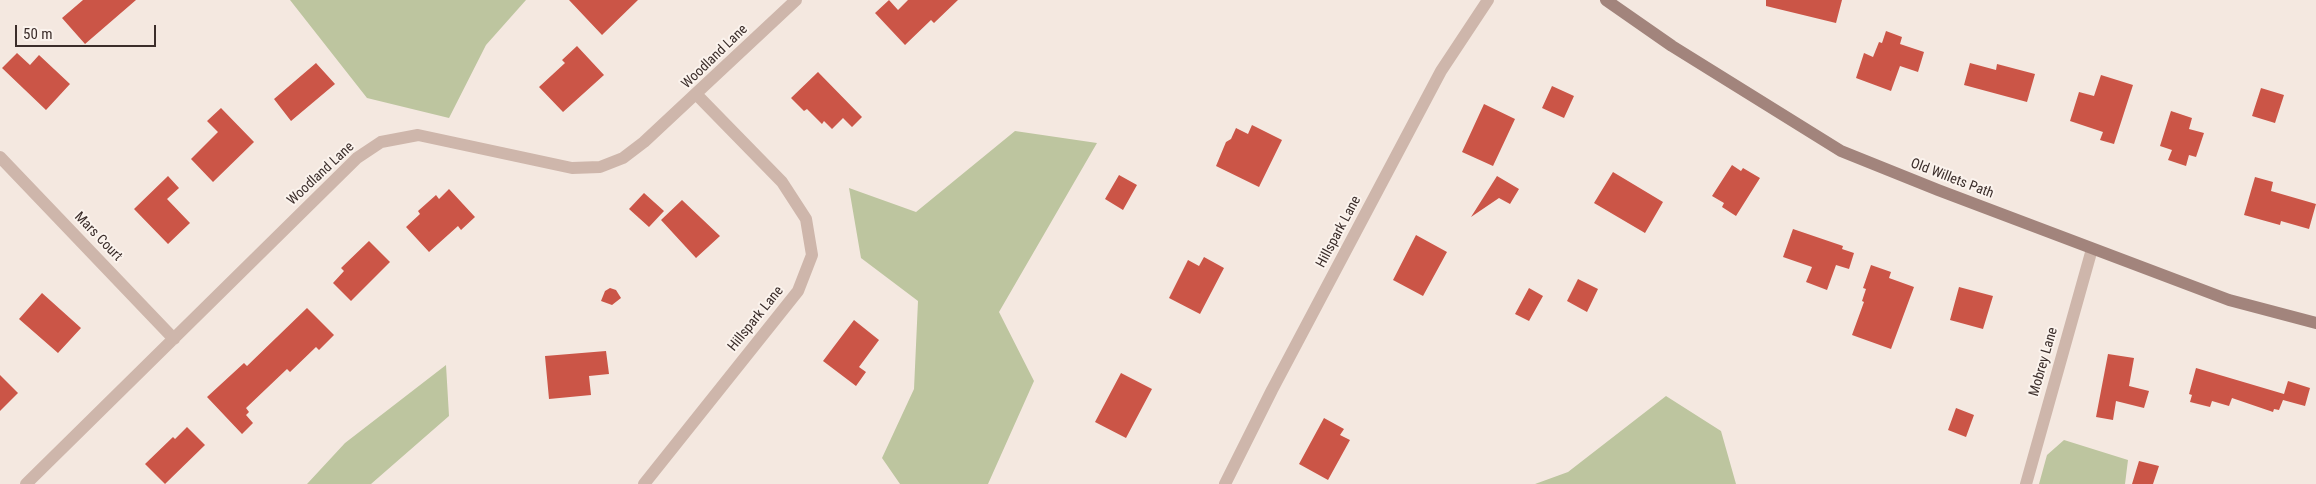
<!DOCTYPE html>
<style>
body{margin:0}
#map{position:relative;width:2316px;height:484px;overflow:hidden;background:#f4e8e0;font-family:"Roboto Condensed",sans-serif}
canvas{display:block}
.scale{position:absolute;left:15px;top:25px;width:141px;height:22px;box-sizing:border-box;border:2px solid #3b2d2a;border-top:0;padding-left:6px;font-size:15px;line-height:18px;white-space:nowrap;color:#3b2d2a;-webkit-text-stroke:4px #fbf3ed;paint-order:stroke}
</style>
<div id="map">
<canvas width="2316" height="484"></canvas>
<div class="scale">50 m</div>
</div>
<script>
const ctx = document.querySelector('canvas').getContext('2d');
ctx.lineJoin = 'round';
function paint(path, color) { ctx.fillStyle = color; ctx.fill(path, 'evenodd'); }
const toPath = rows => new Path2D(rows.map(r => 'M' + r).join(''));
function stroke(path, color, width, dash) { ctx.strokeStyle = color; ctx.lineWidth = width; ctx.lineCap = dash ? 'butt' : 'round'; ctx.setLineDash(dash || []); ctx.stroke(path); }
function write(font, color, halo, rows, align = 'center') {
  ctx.font = font + ' "Roboto Condensed",sans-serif'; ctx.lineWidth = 4; ctx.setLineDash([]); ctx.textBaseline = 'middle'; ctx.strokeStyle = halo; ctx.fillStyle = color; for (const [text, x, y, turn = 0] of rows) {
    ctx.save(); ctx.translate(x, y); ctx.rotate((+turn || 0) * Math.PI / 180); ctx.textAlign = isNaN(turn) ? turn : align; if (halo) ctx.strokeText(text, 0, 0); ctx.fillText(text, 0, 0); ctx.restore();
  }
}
const green = toPath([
 [290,0,526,0,486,45,449,118,367,98],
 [1015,131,1097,143,999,312,1034,381,988,484,900,484,882,458,914,389,918,301,861,258,849,188,916,212],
 [446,365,449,416,371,484,307,484,345,443],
 [1666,396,1721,431,1736,484,1535,484,1568,472],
 [2064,440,2128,460,2125,484,2039,484,2047,455]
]);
const building = toPath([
 [83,0,136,0,85,44,62,18],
 [569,0,638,0,602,35],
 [889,0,898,10,908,0,958,0,934,23,931,20,905,45,875,13],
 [1766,0,1842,0,1836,23,1766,6],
 [1886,31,1902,37,1900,44,1924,52,1918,72,1900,66,1891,91,1856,78,1864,53,1873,57,1879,42,1882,43],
 [577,46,604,75,563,112,539,87,565,63,562,60],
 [17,53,30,65,39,55,70,84,46,110,2,68],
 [316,63,335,84,291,121,274,99],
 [1970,63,1996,70,1997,64,2035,74,2027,102,1964,85],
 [818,72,862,117,852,127,843,118,832,129,824,121,822,124,807,109,804,111,791,98],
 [2101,75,2133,85,2114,144,2100,140,2103,132,2070,121,2079,92,2094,96],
 [1552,86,1574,96,1564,118,1542,108],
 [2261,88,2284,95,2275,123,2252,116],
 [1484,104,1515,119,1493,166,1462,152],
 [221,108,254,142,213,182,191,159,218,132,207,121],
 [2171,111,2192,118,2189,129,2204,133,2196,157,2189,155,2186,166,2168,160,2172,150,2160,146],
 [1252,125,1282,140,1259,187,1216,166,1226,142,1231,139,1236,128,1248,134],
 [1732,165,1741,171,1743,168,1760,178,1736,216,1722,207,1724,203,1712,196],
 [1613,172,1663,202,1645,233,1594,203],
 [1119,175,1137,185,1123,210,1105,199],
 [168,176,179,188,167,199,190,223,168,244,134,209],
 [1497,176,1519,189,1510,204,1499,198,1471,217],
 [2255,177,2273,182,2271,191,2316,204,2309,229,2281,221,2280,225,2244,215],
 [449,189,475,217,461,230,458,226,429,252,406,227,420,214,418,211,436,195,439,199],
 [644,193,664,211,649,227,629,209],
 [682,200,720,236,696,258,661,220],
 [1793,229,1843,246,1842,249,1854,253,1849,269,1836,265,1827,290,1806,282,1812,267,1783,257],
 [1416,235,1447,252,1423,296,1393,280],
 [369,241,390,262,351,301,333,283,344,271,341,268],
 [1204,257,1224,268,1200,314,1169,298,1188,260,1199,266],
 [1871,265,1891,272,1889,278,1914,287,1891,349,1852,335,1864,302,1862,301,1866,289,1863,288],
 [1578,279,1598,289,1587,312,1567,301],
 [1959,287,1993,296,1983,329,1950,320],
 [610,288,616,290,621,298,612,305,601,301,605,291],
 [1529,288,1543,296,1529,321,1515,314],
 [42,293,81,328,58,353,19,319],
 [307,308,334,335,319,350,316,347,290,372,287,369,246,408,249,412,246,415,253,423,242,434,207,397,244,363,247,366],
 [854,320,879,340,859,367,866,372,856,386,823,361],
 [606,351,609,374,589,376,591,395,549,399,545,356],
 [2108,354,2134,358,2129,386,2149,391,2144,408,2116,401,2113,420,2096,417],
 [2196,368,2284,394,2288,381,2310,388,2305,406,2283,400,2279,410,2274,409,2273,412,2232,398,2229,406,2212,401,2210,407,2190,402,2192,395,2189,394],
 [1121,373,1152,389,1126,438,1095,422],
 [0,375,18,393,0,411],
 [1956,408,1974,415,1966,437,1948,430],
 [1324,418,1344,429,1340,435,1350,440,1328,480,1299,464],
 [187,427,205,445,165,484,145,464,173,437,175,439],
 [2139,461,2159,466,2153,484,2132,484]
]);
const minor = toPath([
 [0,157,174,339],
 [26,484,357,158,381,142,418,135,572,168,600,167,623,158,644,142,796,0],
 [644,484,798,291,812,255,806,219,782,182,697,95],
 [1225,484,1272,390,1441,71,1488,0],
 [2026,484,2092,249]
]);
const secondary = toPath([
 [1606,0,1672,46,1841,151,1938,190,2229,300,2316,323]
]);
const streetNames = [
 ["Woodland Lane",715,57,-44],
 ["Woodland Lane",321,174,-43],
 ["Old Willets Path",1952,179,21],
 ["Hillspark Lane",1339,232,-62],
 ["Mars Court",98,237,46],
 ["Hillspark Lane",756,319,-51],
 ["Mobrey Lane",2044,362,-74]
];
paint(green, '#bdc59f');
paint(building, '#cb5547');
stroke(minor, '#ceb6ab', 12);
stroke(secondary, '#a2847c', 12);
write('14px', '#3b2d2a', '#fbf3ed', streetNames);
</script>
